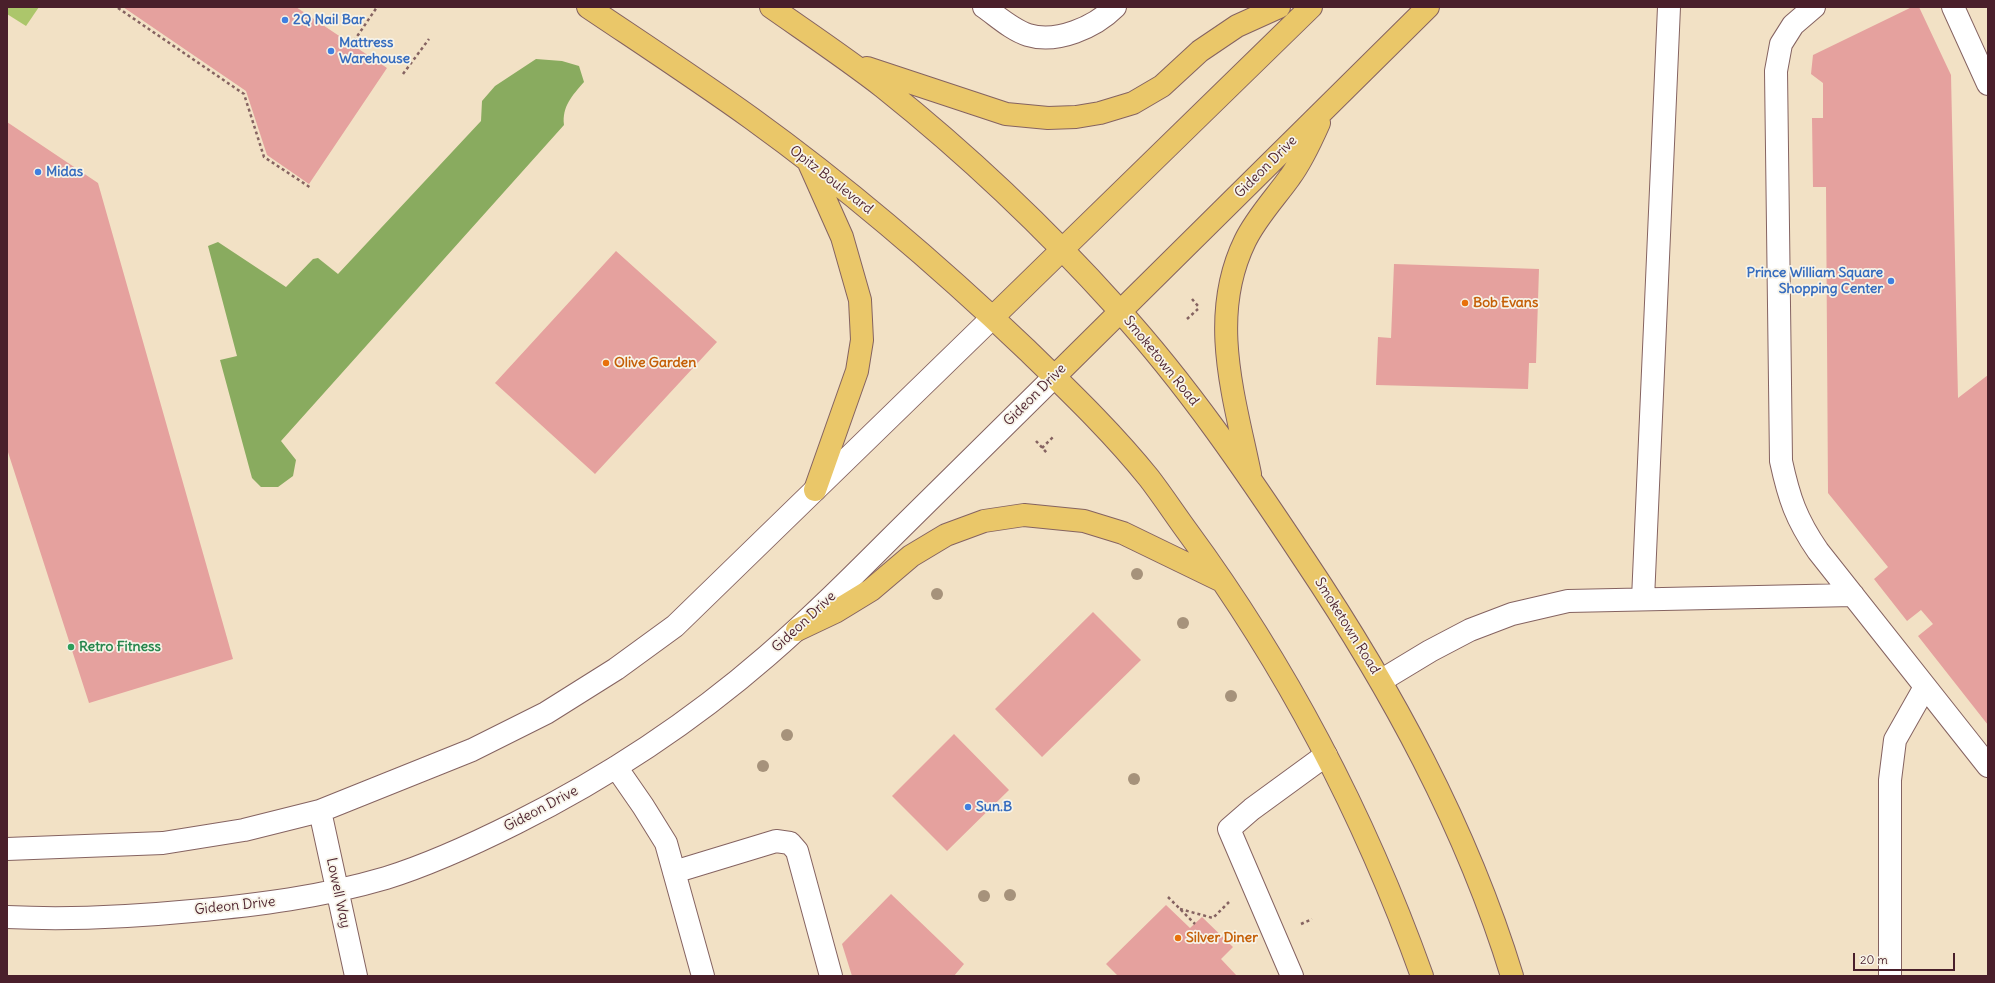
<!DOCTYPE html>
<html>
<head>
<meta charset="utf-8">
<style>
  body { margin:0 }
  #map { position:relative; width:1995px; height:983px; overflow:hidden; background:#f2e1c5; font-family:Delius,sans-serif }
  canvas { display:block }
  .frame { position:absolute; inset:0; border:8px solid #4a1f2b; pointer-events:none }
  .scale { position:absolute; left:1853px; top:953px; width:102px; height:18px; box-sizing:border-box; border:2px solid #4a1f2b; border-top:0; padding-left:5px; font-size:12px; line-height:14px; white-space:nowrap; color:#4a1f2b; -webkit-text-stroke:3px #f7f3e8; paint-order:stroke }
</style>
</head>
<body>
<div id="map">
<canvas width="1995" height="983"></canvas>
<div class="frame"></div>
<div class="scale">20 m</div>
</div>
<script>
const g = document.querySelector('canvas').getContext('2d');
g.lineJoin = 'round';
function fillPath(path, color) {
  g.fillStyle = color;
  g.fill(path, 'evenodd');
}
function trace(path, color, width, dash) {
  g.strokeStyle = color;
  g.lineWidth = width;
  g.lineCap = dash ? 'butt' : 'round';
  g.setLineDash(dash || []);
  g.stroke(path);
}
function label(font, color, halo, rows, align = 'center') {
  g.font = font + ' Delius,sans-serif';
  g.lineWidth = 3.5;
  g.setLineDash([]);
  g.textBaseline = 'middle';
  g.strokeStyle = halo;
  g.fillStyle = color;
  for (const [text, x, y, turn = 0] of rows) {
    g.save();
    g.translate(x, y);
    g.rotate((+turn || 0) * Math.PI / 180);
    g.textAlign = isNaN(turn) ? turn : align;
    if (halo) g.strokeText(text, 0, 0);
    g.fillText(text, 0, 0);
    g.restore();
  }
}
fillPath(new Path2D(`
  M7,7H39L26,26L7,14Z`), '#acc66b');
fillPath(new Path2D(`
  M536,59L562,61L579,66L584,82C572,96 562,106 564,125L281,441L296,460L293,476L278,487H261L252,478L220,360L237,356L208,246L218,242L286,287L313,259L318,258L338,274L481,121L482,101L495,86Z`), '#89ab5f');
fillPath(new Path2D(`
  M123,7H296L387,68L309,184L267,155L246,91Z
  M1912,7H1919L1951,75L1958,398L1988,375V725L1918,636L1933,624L1921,610L1907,621L1874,579L1888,567L1828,493L1826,187H1813L1812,118H1823V83L1811,74L1813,55Z
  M7,122L98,183L233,659L89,703L7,449Z
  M616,251L717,342L595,474L495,383Z
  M1394,264L1539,269L1536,363H1529L1528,389L1376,385L1378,337L1391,338Z
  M1093,612L1141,660L1042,757L995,709Z
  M954,734L1009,790L947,851L892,796Z
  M891,894L964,964L954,976H852L842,944Z
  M1166,905L1190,928L1202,917L1233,947L1221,959L1237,976H1118L1106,964Z`), '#e5a19e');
const minor = new Path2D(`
  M984,7C997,16 1012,30 1028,35C1057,44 1095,27 1115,7
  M1814,7L1793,25L1781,44L1776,71L1781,461C1789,498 1796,519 1818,551L1988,766
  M1953,7L1988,84
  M1643,599L1669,7
  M1382,680L1430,651L1470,630L1512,614L1568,601L1853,595
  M616,767L643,806L666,843L703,976
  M320,811L356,976
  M7,849L163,843L244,830L320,811L472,750L546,713L616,669L675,626L993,317
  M674,872L776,841L790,843L797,851L831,976
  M7,917C68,920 130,917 192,911C258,905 321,897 386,878C431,864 474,844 516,823C606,778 691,722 767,656C812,617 854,575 896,533C949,481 1002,429 1054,377
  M1292,976L1229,829L1252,809L1326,755
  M1890,976V780L1895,740L1925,687`);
const major = new Path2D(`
  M588,7C643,44 698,80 751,118C848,188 940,267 1027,350C1069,391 1112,432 1149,478C1162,495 1174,513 1187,531C1287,667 1365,817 1422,976
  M771,7C808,33 847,59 883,87C967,154 1046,229 1118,309C1188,386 1247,473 1304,559C1391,689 1466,826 1512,976
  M867,68L1006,114L1048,118L1076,117L1100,113L1133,103L1162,86L1200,51L1237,26L1279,7
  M809,163L842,237L860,300L862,340L857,371L815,490
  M993,317L1311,7
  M1054,377L1428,7
  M1250,474C1234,396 1208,317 1245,241C1256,218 1275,198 1290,177C1302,161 1311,141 1319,123
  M797,630L835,612L871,590L911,556L946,535L984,521L1024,515L1084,521L1123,533L1222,581`);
trace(minor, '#856361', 24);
trace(major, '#856361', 24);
trace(new Path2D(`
  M118,8L244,94L264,157L311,188
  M354,41L377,7
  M403,74L429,39
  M1192,299L1198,306
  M1187,319L1198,309
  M1036,441L1047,453
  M1042,448L1053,437
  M1168,897L1195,924
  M1180,909L1213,918L1229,902
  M1301,924L1312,919`), '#856361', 2.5, [3, 3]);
trace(minor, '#fff', 22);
trace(major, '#eac769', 22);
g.fillStyle = '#a6927b';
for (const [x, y] of [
  [1137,574],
  [937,594],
  [1183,623],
  [1231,696],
  [787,735],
  [763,766],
  [1134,779],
  [1010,895],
  [984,896]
]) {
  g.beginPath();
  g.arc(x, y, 6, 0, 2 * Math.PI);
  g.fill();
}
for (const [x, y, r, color] of [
  [285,20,4,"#3f7fe0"],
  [331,51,4,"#3f7fe0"],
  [38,172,4,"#3f7fe0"],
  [1891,281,4,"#3f7fe0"],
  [1465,303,4,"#e8710a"],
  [606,363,4,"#e8710a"],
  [71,647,4,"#2e9e5b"],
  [968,807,4,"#3f7fe0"],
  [1178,938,4,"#e8710a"]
]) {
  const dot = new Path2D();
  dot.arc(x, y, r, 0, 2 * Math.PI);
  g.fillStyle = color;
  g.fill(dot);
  trace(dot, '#f7f3e8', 1.5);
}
label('bold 14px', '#366cbe', '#f7f3e8', [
  ["2Q Nail Bar",293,20],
  ["Mattress",339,43],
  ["Warehouse",339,59],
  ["Midas",46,172],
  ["Prince William Square",1883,273,"right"],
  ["Shopping Center",1883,289,"right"],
  ["Sun.B",976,807]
], 'left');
label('14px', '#4a1f2b', '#f7f3e8', [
  ["Gideon Drive",1266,167,-45],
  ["Opitz Boulevard",831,180,38],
  ["Smoketown Road",1161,361,51],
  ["Gideon Drive",1035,395,-45],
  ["Gideon Drive",804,622,-43],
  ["Smoketown Road",1347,626,58],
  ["Gideon Drive",541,809,-28],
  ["Lowell Way",338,893,78],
  ["Gideon Drive",235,906,-6]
]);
label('bold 14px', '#c56008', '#f7f3e8', [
  ["Bob Evans",1473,303],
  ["Olive Garden",614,363],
  ["Silver Diner",1186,938]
], 'left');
label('bold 14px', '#27864d', '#f7f3e8', [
  ["Retro Fitness",79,647]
], 'left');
</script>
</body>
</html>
